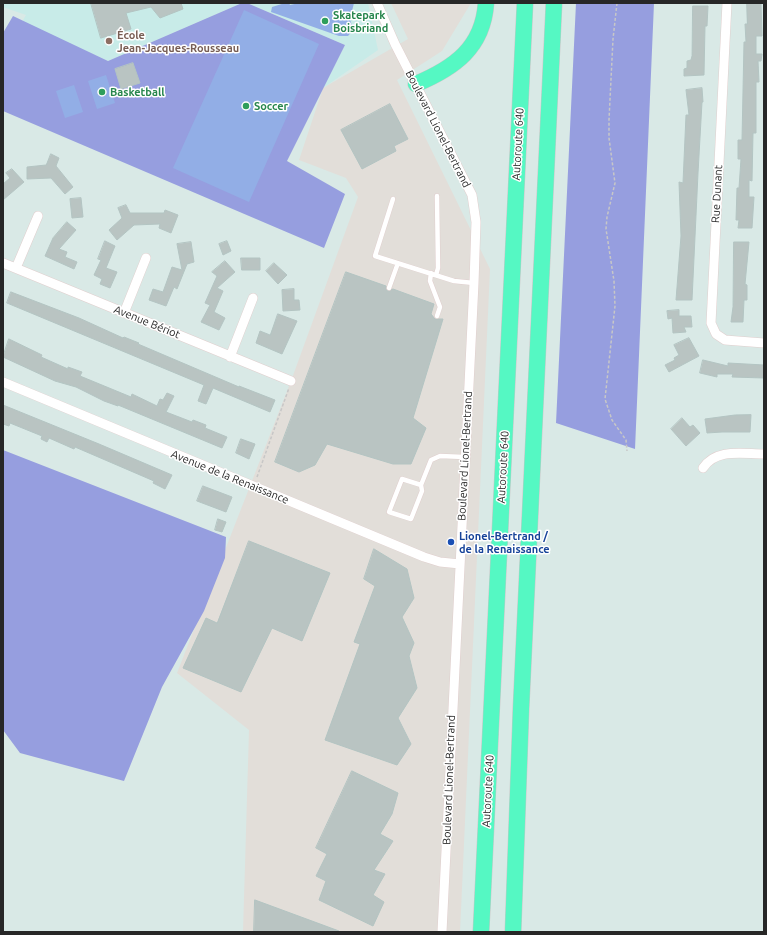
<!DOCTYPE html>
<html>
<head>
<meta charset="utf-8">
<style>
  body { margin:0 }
  #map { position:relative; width:767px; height:935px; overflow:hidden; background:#d9e9e6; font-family:Ubuntu,sans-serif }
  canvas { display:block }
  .frame { position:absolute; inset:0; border:4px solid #272727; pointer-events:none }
</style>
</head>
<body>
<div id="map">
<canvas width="767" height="935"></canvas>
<div class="frame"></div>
</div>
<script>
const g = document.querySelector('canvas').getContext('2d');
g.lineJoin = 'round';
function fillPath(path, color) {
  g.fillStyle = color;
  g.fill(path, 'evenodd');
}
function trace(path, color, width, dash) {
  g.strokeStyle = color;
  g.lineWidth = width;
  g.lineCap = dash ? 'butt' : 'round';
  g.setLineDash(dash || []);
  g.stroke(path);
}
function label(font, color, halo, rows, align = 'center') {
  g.font = font + ' Ubuntu,sans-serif';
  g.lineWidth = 3;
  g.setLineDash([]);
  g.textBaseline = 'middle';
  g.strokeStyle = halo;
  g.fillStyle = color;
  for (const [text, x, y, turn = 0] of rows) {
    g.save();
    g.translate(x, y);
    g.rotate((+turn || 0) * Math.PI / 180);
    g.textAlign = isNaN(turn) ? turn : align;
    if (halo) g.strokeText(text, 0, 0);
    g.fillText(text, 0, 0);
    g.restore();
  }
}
fillPath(new Path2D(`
  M391,3H471L442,51L397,80L490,269L460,932H243L249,730L177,673L291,381L358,197L346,178L299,160L323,88L408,39Z`), '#e2ded9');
fillPath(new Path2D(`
  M3,3H242L108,61L22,22L26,15L3,7Z
  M247,3H368L378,50L323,88L345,45Z`), '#c8ebe8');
fillPath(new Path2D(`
  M242,3H247L345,45L287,161L345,194L324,248L3,111V33L13,16L108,61Z
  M576,3H654L635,449L556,423Z
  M3,450L226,537L225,558L204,611L162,687L124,781L20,753L3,730Z`), '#969edf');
fillPath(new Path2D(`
  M285,3H289L290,5L299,3H354L350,19L353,30L348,36H339L271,12L272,7Z
  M244,10L319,44L249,202L173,168Z
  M106,75L115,103L97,109L88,81Z
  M74,85L83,112L65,118L56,91Z`), '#92aee6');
const building = new Path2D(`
  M91,3H181L183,9L160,18L151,7L126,13L131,29L101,38Z
  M747,3H761L762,36H756V54H762L761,61H758L759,82H756V133H753L752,181L749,180V197H754L752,228H738L739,220H736L737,188H739L741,159H738V140H742L744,42H746L745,24H747Z
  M693,6H708L707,26H705L704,75L684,76V69L687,68V61L691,60L692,56Z
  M133,63L140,83L121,89L115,69Z
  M702,88L703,102H702L698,173L692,300H676L681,236L679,182L683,183L686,115H689L686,90Z
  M390,104L408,139L394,146L396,151L362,169L341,130Z
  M51,154L59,158L56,166L73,187L65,194L51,178L27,179V167L46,165Z
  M12,169L24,182L3,200V184L10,178L6,173Z
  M81,198L83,217L72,218L70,199Z
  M126,205L130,213H164L165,210L178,215L171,233L159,228L160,224L134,225L117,240L109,230L122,218L118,208Z
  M67,222L76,230L59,249L67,252L65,257L77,262L74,269L45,256L53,238Z
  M105,241L115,246L106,268L117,272L110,288L100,284L102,279L94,275L101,260L98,259Z
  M227,241L231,251L223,255L219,244Z
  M191,242L194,262L187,264L177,289L174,287L166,306L149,300L153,289L163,292L172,267L182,270L177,244Z
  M734,242H749L745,284L747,285V300H744L743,322H731L733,307Z
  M241,258H260V270H242Z
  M225,261L235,272L217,288L223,291L214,312L225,318L219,330L201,322L210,305L205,303L217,276L212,272Z
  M274,263L287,275L278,284L266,271Z
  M346,272L386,286L387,291L393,289L434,304L431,314L435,319H443L413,418L426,428L411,464H393L327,444L315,465L299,472L275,462Z
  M294,289V300H299L300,310L283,311L282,290Z
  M11,292L79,318L123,338L124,337L139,343L138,344L239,387V386L275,400L270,412L213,388L206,404L198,401L204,385L7,303Z
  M679,310V316H691L692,327H684L686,332L673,333L672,318L668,319L667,311Z
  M278,314L297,321L282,354L256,343L260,331L270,335Z
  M689,338L699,356L669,372L665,365L675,360L674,358L679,355L674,345Z
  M9,339L42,355L41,357L68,369V367L82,372L80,376L131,397L132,394L157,406L160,399L163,400L167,393L174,396L166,412L192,422L193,420L206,425L205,428L227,437L222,448L118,405V406L104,401L76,387L55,381L3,357Z
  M703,360L728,366V363L764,365V378L732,377L733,374H717V377L700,373Z
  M3,405L99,444L172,475L165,489L153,483L154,481L75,447L74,449L49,438L47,442L41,439L42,436L10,423L9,426L3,424Z
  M751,415L750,432H722L707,433L705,419L735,415Z
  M682,418L690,427L693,425L700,433L686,446L671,429Z
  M241,439L255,444L249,459L236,453Z
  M203,486L232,497L226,512L197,501Z
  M218,519L226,522L222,532L215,530Z
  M249,541L330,573L302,641L272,628L241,692L183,668L206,618L217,623Z
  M374,549L407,569L414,598L402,617L414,643L409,656L417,688L398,718L411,744L397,765L325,740L360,644L354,642L375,586L364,579Z
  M352,771L398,793L392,814L380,834L393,841L374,870L385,874L373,895L384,902L373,926L319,900L326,881L316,876L327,854L316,848Z
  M255,900L339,931V932H254Z`);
fillPath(building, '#b9c4c2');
trace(building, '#b3c4c2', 1);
const service = new Path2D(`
  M393,199L375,256L454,281L474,283
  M431,273L430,281L440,307L437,316
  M436,275L438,268L437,196
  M389,288L398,263
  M421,485L402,479L389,512L411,519L422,491L421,485L431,460L440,456L465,457`);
const minor = new Path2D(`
  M377,3L395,44L472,195L476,222L474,283L442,932
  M727,3L711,323L716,334L725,340L764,343
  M3,263L291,381
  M16,268L38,216
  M124,313L146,258
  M230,357L253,298
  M3,382L424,557L440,562L460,564
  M703,468C716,448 742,454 764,454`);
const motorway = new Path2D(`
  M416,84C454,68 483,48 486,3
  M481,932L525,3
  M513,932L521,709L554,3`);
trace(service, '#e0cfce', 5.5);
trace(minor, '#e0cfce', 10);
trace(motorway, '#c7c7c7', 17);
trace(new Path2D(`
  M617,3L613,39L609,120V138L615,183L607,217L606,229L614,281L615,306L605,399L612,420L626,440L627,451
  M257,477L289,388`), '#c7c7c7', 1.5, [3, 2]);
trace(service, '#fff', 4.5);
trace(minor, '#fff', 9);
trace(motorway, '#55f8c3', 16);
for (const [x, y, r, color] of [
  [325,21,4,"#2e9e5b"],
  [109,41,4,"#8d6e63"],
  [102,92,4,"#2e9e5b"],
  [246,106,4,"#2e9e5b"],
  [451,542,4,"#1a4fb4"]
]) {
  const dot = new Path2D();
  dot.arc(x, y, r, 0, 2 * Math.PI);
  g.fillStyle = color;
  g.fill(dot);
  trace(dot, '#fff', 1.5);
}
label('bold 11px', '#27864d', '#fff', [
  ["Skatepark",333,15],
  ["Boisbriand",333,28],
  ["Basketball",110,92],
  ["Soccer",254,106]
], 'left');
label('bold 11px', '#785e54', '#fff', [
  ["École",117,35],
  ["Jean-Jacques-Rousseau",117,48]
], 'left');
label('11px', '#272727', '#fff', [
  ["Boulevard Lionel-Bertrand",438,129,63],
  ["Autoroute 640",518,144,-87],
  ["Rue Dunant",717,194,-87],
  ["Avenue Bériot",147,322,22],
  ["Boulevard Lionel-Bertrand",465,456,-87],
  ["Autoroute 640",503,467,-87],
  ["Avenue de la Renaissance",230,477,22],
  ["Boulevard Lionel-Bertrand",449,780,-88],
  ["Autoroute 640",488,791,-87]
]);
label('bold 11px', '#164399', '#fff', [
  ["Lionel-Bertrand /",459,536],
  ["de la Renaissance",459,549]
], 'left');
</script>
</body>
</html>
